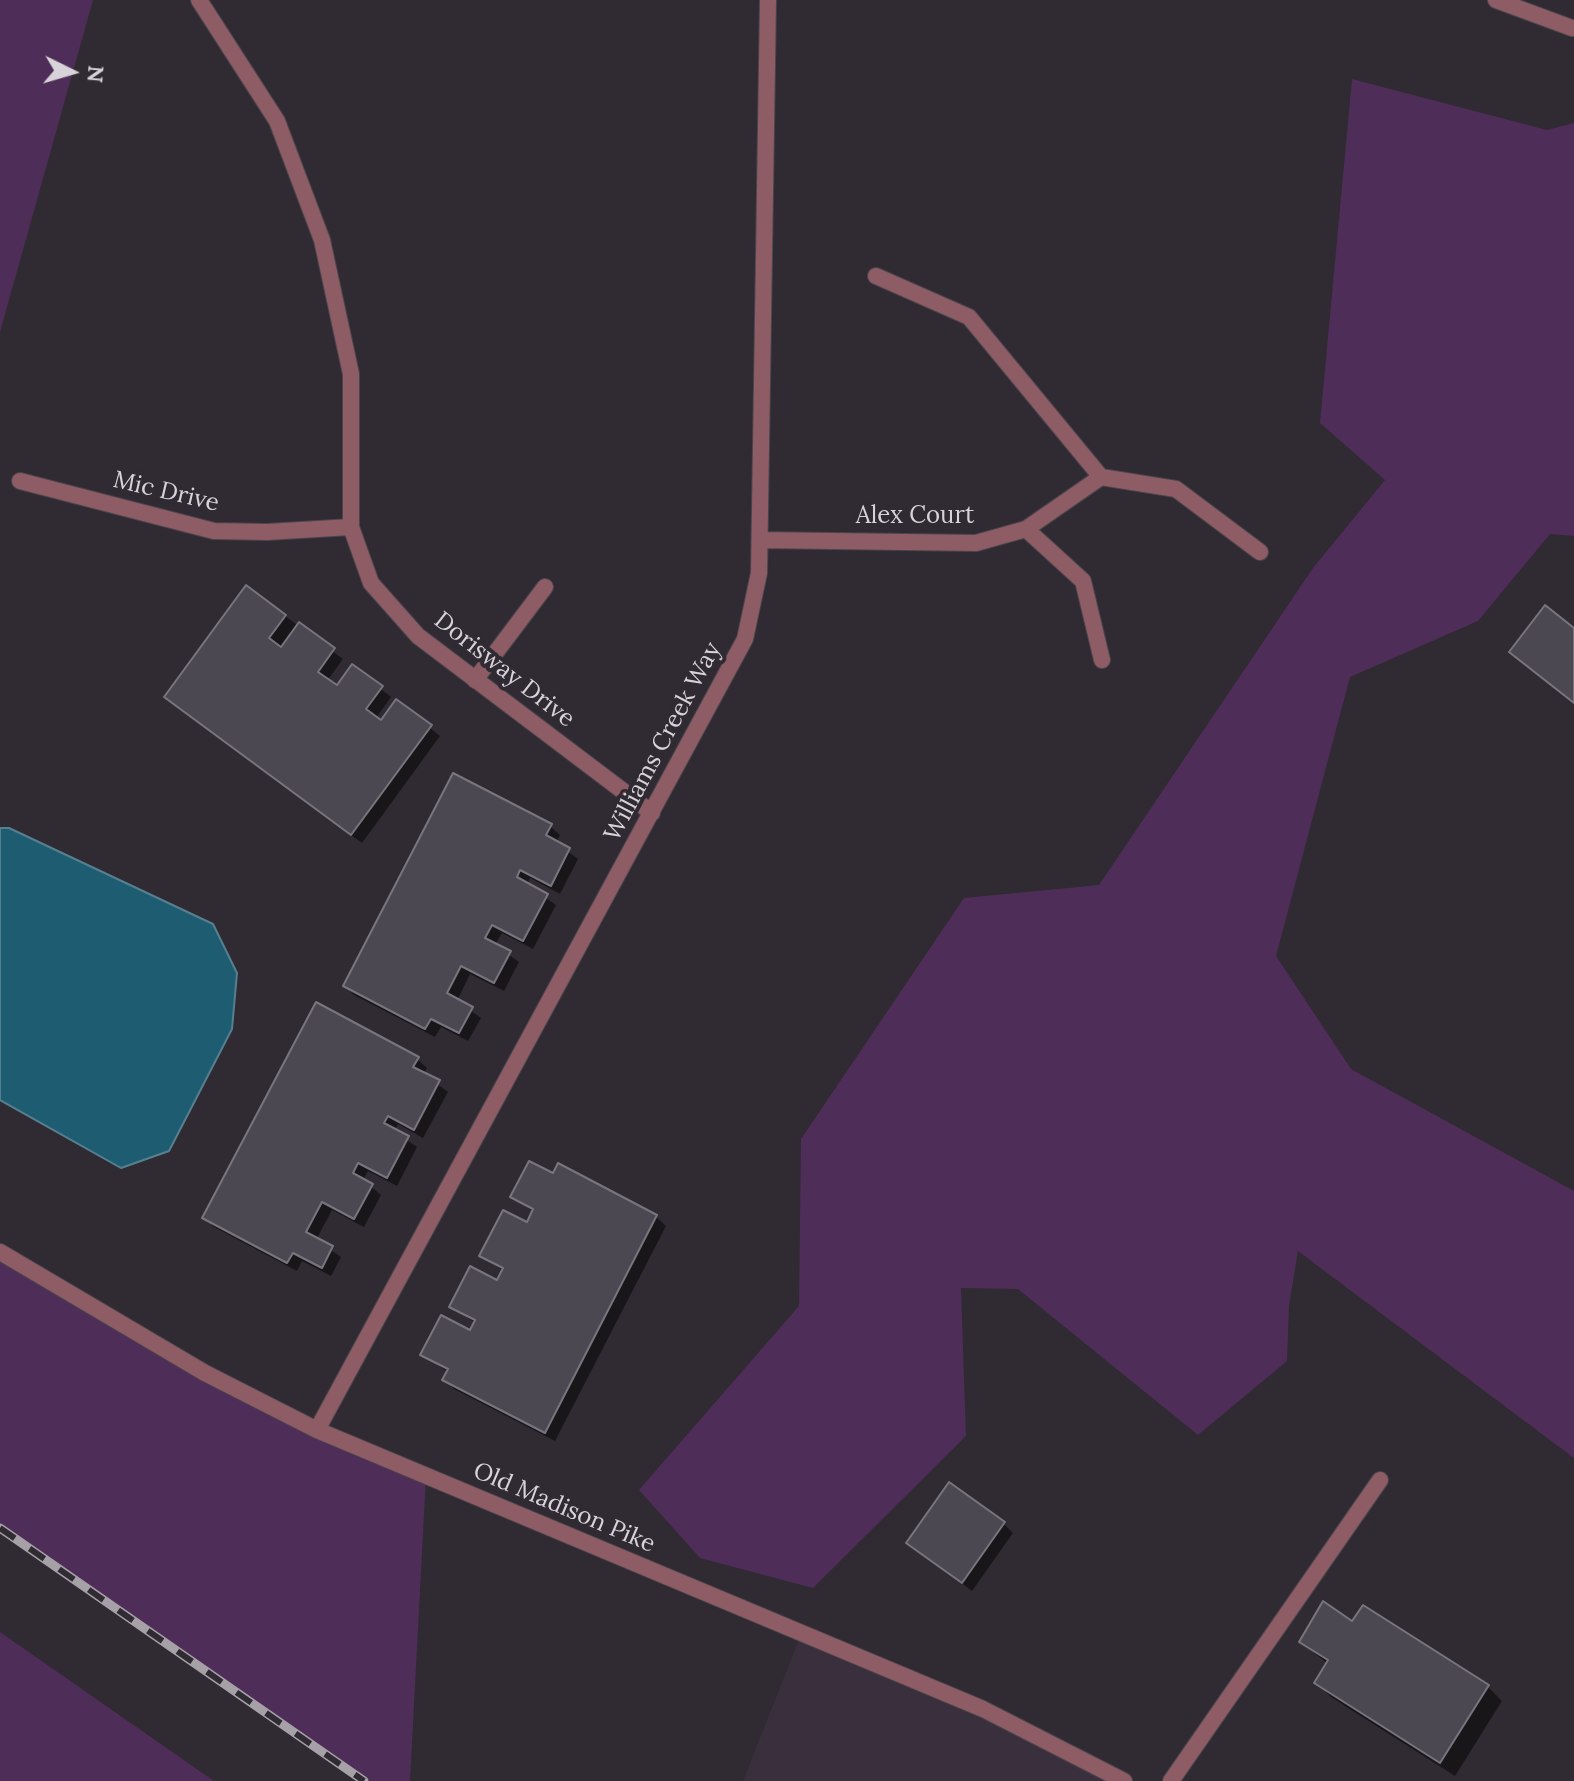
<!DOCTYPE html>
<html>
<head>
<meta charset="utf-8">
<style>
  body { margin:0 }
  #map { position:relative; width:1574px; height:1781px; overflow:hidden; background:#302a32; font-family:Lora,serif }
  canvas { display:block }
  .north { position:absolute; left:32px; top:32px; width:80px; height:80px; -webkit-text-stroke:6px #302a32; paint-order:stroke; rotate:95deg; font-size:22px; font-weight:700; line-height:32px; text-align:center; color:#d7d3d8 }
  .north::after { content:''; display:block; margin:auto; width:28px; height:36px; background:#d7d3d8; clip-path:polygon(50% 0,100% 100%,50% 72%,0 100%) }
</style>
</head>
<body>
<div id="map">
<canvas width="1574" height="1781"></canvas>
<div class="north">N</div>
</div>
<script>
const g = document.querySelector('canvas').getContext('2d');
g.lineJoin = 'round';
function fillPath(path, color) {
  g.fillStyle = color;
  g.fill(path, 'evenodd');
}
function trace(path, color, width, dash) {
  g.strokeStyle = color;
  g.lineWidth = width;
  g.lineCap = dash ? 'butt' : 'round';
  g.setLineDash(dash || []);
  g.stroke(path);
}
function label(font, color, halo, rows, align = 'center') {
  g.font = font + ' Lora,serif';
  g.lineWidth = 8;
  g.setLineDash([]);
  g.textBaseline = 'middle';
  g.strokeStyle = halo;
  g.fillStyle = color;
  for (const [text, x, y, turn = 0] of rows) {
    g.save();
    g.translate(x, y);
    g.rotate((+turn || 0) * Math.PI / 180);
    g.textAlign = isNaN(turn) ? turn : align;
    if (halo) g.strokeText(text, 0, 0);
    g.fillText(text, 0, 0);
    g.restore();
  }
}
fillPath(new Path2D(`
  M802,1632L1124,1781H743Z`), '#3a303d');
fillPath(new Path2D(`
  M0,0H93L0,332Z
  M1352,79L1547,130L1574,123V536L1550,534L1478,621L1350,677L1276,956L1351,1069L1574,1191V1458L1298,1251L1289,1306L1287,1361L1198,1435L1018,1289L961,1288L966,1436L813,1588L700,1558L639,1490L799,1306L801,1139L964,898L1099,885L1313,568L1385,480L1320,423Z
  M0,1252L205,1373L426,1476L410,1781H364L0,1528Z
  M0,1632L214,1781H0Z`), '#4f2d59');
const water = new Path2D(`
  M0,828H9L213,924L237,973L232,1029L169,1151L121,1168L0,1100Z`);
fillPath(water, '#1e5d71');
trace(water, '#568090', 2);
fillPath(new Path2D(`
  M285,616L343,659L327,681L337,688L353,667L391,697L376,718L381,722L397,702L440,736L362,843L176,706Z
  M550,826L560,835L556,843L578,859L560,894L530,878L527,885L556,905L533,949L502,933L495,945L519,962L504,991L470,974L457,1001L481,1018L468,1041L441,1027L435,1037L354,995L345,986Z
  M417,1059L427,1068L424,1074L448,1092L423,1138L398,1124L394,1131L417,1147L397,1186L368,1171L363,1180L381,1195L364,1227L332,1210L316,1240L341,1257L331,1276L302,1261L297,1271L214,1227L205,1218Z
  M513,1196L656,1217L666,1226L555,1441L454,1389L445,1380L448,1372L423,1355L470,1333L475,1323L451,1306L498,1283L504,1271L482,1255L528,1225L534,1212Z
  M1003,1523L1013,1533L972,1591L908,1543Z
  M1364,1608L1488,1687L1502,1701L1455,1776L1331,1697L1316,1682L1328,1664L1301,1642L1352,1624Z`), '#0007');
const building = new Path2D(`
  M246,585L286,615L269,638L281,647L299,622L335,648L318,672L337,685L352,664L383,686L366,709L381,720L396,699L432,725L351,835L164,697Z
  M1545,605L1574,628V703L1509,652Z
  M453,773L552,824L546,835L570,848L551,886L520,870L517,877L548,894L523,941L492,925L485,938L511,951L494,983L461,966L447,993L473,1007L459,1033L431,1019L425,1029L343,986Z
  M316,1002L419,1057L413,1067L440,1080L414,1130L388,1116L384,1123L409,1136L387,1178L358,1163L353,1173L373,1184L354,1219L322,1202L306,1232L333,1246L322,1268L293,1253L287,1263L202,1218Z
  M529,1161L553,1173L558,1163L657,1215L545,1433L442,1380L448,1369L420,1355L441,1315L470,1330L475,1320L449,1307L470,1266L497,1280L503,1268L479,1256L503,1210L527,1222L533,1209L510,1197Z
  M949,1482L1005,1522L962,1583L906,1543Z
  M1323,1601L1352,1621L1363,1605L1489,1685L1440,1763L1314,1683L1328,1660L1299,1642Z`);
fillPath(building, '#4c4852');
trace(building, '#79757f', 2);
const lane = new Path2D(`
  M876,276L969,317L1101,477L1176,489L1260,552
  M1026,529L1083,581L1102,660
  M475,680L545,587
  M1171,1781L1380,1480`);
const street = new Path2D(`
  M199,0L277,121L322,240L351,374V527L371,583L418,636L652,813
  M1496,0L1572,28
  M20,481L214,531L267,532L351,527
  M760,540L976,543L1026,529L1101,477
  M0,1252L205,1373L317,1430L983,1709L1124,1781
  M317,1430L745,639L759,573L768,0`);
trace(lane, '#4b454d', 18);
trace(street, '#4b454d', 18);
trace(lane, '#8e5c64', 16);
trace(street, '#8e5c64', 16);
const rail = new Path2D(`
  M0,1528L364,1781`);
trace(rail, '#a6a1a7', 9);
trace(rail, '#302a32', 6, [18]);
label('24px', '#d7d3d8', '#302a32', [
  ["Mic Drive",166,492,13],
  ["Alex Court",915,516],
  ["Dorisway Drive",504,670,38],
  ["Williams Creek Way",663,742,-62],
  ["Old Madison Pike",564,1508,23]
]);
</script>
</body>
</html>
